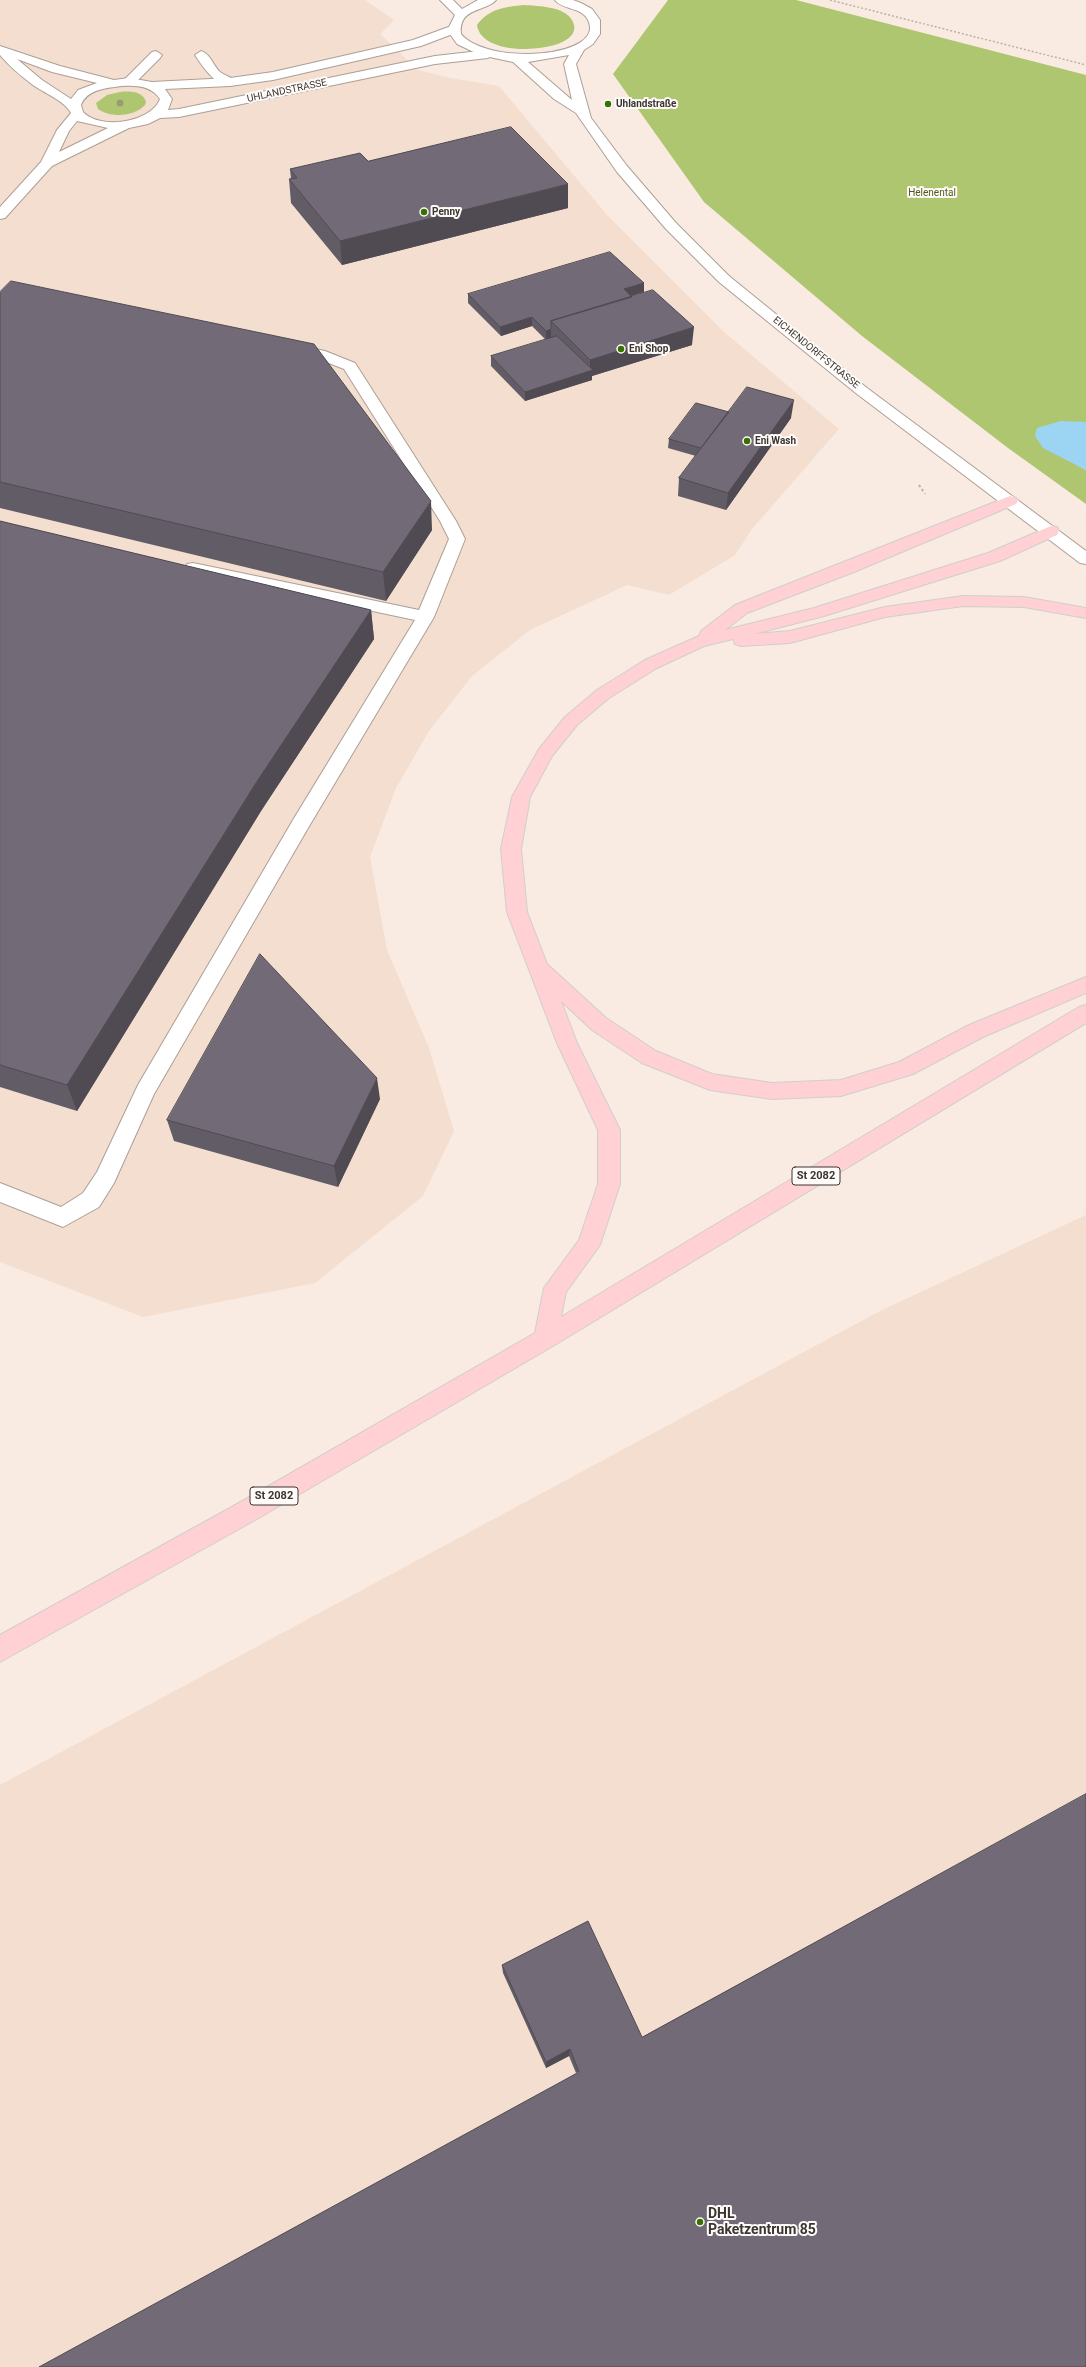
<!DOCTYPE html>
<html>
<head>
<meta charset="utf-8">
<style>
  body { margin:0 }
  canvas { display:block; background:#f9ebe1 }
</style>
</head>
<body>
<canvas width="1086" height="2367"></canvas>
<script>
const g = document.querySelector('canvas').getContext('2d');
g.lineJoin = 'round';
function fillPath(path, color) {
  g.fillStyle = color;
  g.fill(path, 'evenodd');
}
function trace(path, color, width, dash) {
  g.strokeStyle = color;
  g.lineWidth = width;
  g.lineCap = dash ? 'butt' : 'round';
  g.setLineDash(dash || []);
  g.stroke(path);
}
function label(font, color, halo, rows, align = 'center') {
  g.font = font + ' Roboto,sans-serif';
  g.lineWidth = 4;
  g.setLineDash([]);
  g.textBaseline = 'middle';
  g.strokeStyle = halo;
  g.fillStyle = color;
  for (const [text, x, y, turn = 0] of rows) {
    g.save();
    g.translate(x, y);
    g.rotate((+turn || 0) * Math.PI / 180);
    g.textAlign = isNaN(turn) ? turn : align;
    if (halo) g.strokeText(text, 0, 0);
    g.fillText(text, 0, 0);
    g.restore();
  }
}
fillPath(new Path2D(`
  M0,0H365L394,20L380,34L418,70L450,78L499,86L608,216L724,332L839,429L752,529L735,555L669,595L627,585L530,630L472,676L429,731L396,788L370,857L387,950L429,1048L454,1131L423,1196L315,1283L143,1317L0,1262Z
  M1086,1215V2367H0V1785L880,1311Z`), '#f3ded0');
fillPath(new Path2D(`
  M668,0H796L1086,75V422H1083L1066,459L1086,470V504L1008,448L862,336L704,202L613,74Z
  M523,5C538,6 570,6 574,25C576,31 571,37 566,40C546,53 481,55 477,25C488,9 505,7 523,5Z
  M120,92C129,91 143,91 146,102L145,105C134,117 111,118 98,109L96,103L107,95Z`), '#afc670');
fillPath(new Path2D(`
  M1061,421L1086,422V470L1043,448L1035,436L1037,428Z`), '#9bd5f3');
const lane = new Path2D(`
  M156,51L162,55L160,58L133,85H125L123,82L125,79L152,52Z
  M201,51C211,54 213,66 220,72C225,76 232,77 236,82L234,85C217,89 203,67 195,55Z
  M291,344L325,351L355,363L456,521L465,539L434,617L308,828L154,1094L114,1183L99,1207L63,1227L0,1202V1183L61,1207L83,1193L97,1172L138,1085L293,820L415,620L193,573L187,572L185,568L187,564L193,563L419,610L449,539L440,521L344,369L316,358L286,351L284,348L286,345Z`);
const street = new Path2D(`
  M454,25L458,26L460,29L458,32L421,46L273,80L230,86L165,89L172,99L168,110L179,109L435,56L488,50L494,54L488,58L435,64L179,117L160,118L148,124L129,128L52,166L5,218L0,219V207L41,162L57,130L71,113C65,101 44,93 33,85C21,76 9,66 0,55V46L60,66L114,80L129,78L152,82L230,78L273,72L413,40ZM17,59L52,72L97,83L78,90L71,99L42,80ZM122,86C136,85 152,86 160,99C151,123 100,130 83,112L81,105C87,89 107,88 122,86ZM77,121L108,128L59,152L69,131Z`);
const secondary = new Path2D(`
  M440,0H453L462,9L478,0H496C486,12 458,7 461,34C487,66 607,58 588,20C582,7 562,10 555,0H573L581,3L592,9L600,20V34L593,44L584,50L576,64L591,118L627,166L676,223L729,276L867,388L1086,551V564L1080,563L857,394L719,282L666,229L617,172L576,113L554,99L513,62L480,55L457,44L450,34L449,27L455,15ZM569,55L564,64L572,100L528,62Z`);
const primary = new Path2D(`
  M1010,496L1016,498L1018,501L1016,504L854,572L747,613L725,630L814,608L988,553L1051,526L1057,527L1059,531L1057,535L1000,561L824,616L754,634L790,631L885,607L963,596L1024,597L1086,608V618L1024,607L963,606L885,617L790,643L741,646L735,644L733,639L704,646L657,668L609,698L577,725L552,756L530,797L521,849L527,912L547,964L606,1018L656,1051L712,1074L772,1083L841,1080L899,1062L969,1025L1086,977V993L983,1037L913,1074L841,1096L772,1099L710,1090L642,1063L592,1030L561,1001L577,1043L620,1130V1184L600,1245L566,1292L561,1317L1079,1007L1086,1005V1023L553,1346L257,1519L0,1662V1635L239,1503L535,1333L544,1288L579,1240L598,1184V1130L557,1043L507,912L501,849L512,797L539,749L565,717L597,690L645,660L699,636L701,631L735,605Z`);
trace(lane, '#ac9f96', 2);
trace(street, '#ac9f96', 2);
trace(secondary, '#ac9f96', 2);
trace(primary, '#d0cfce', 2);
trace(new Path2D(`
  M830,0L1086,65`), '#bcb1a9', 1.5, [2, 2]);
trace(new Path2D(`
  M919,485L925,494`), '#bcb1a9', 2, [2.5, 2.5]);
fillPath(lane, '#fff');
fillPath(street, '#fff');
fillPath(secondary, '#fff');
fillPath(primary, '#ffd0d4');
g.fillStyle = '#9a9c74';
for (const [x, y] of [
  [120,103]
]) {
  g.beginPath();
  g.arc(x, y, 3.5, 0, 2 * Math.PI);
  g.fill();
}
fillPath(new Path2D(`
  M368,161L568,208L342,265L291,203L289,179H291L290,169Z
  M644,283V292L631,296L692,345L592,376V380L525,401L491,366V356L546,340L532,326L501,336L468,303V294Z
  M0,292L432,530L386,601L0,508Z
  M729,412L791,418L726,510L678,496L679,478L696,456L668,448L669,439Z
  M0,521L371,610L374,639L261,811L77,1111L0,1087Z
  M380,1099L338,1187L174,1141L167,1120Z
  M502,1965L642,2037L576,2073L569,2056L546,2068L503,1973Z`), '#625c66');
fillPath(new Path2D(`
  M568,184V208L342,265L340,241Z
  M644,283V292L623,298L624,289Z
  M532,317V326L501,336L500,327Z
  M694,327L692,345L592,376V380L525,401V392L590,371V360Z
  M551,329V339L546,340V331Z
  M794,400L791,418L726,510L728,493Z
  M431,501L432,530L386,601L383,572Z
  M371,610L374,639L261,811L77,1111L67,1085L256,783Z
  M377,1078L380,1099L338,1187L334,1166Z
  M570,2049L569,2056L546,2068V2062Z`), '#504b53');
const building = new Path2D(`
  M511,127L568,184L340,241L289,179L297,178L290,169L360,153L368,161Z
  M610,252L644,283L624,289L632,297L551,321V329L546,331L532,317L500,327L468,294Z
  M11,281L314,344L431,501L383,572L0,482V292Z
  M653,290L694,327L590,360L551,321Z
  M557,336L593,370L525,392L491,356Z
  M747,387L794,400L728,493L679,478Z
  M696,403L729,412L701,448L669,439Z
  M0,521L371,610L256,783L67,1085L0,1065Z
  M260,954L377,1078L334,1166L167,1120Z
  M1086,1794V2367H39L579,2072L570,2049L546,2062L502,1965L588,1921L642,2037Z`);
fillPath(building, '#726b77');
trace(building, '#504b53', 1);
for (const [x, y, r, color] of [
  [608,104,4,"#387100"],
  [424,212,4,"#387100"],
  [621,349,4,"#387100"],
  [747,441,4,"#387100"],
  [700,2222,4,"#387100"]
]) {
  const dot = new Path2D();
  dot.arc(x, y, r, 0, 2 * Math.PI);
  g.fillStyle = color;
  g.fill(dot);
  trace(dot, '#fefbf9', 1.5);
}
label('10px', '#3b3632', '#fefbf9', [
  ["UHLANDSTRASSE",287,91,-12],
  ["EICHENDORFFSTRASSE",816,353,39]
]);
label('bold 10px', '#3b3632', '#fefbf9', [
  ["Uhlandstraße",616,104],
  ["Penny",432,212],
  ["Eni Shop",629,349],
  ["Eni Wash",755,441]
], 'left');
label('10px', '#4c5b1a', '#fefbf9', [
  ["Helenental",932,193]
]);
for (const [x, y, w] of [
  [816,1176,48],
  [274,1496,48]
]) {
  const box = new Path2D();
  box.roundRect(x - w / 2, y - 9, w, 18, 3);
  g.fillStyle = '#fefbf9';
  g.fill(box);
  trace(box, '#3b3632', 1);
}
label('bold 11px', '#3b3632', null, [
  ["St 2082",816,1176],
  ["St 2082",274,1496]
]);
label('bold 14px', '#3b3632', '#fefbf9', [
  ["DHL",708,2214],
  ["Paketzentrum 85",708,2230]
], 'left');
</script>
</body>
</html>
